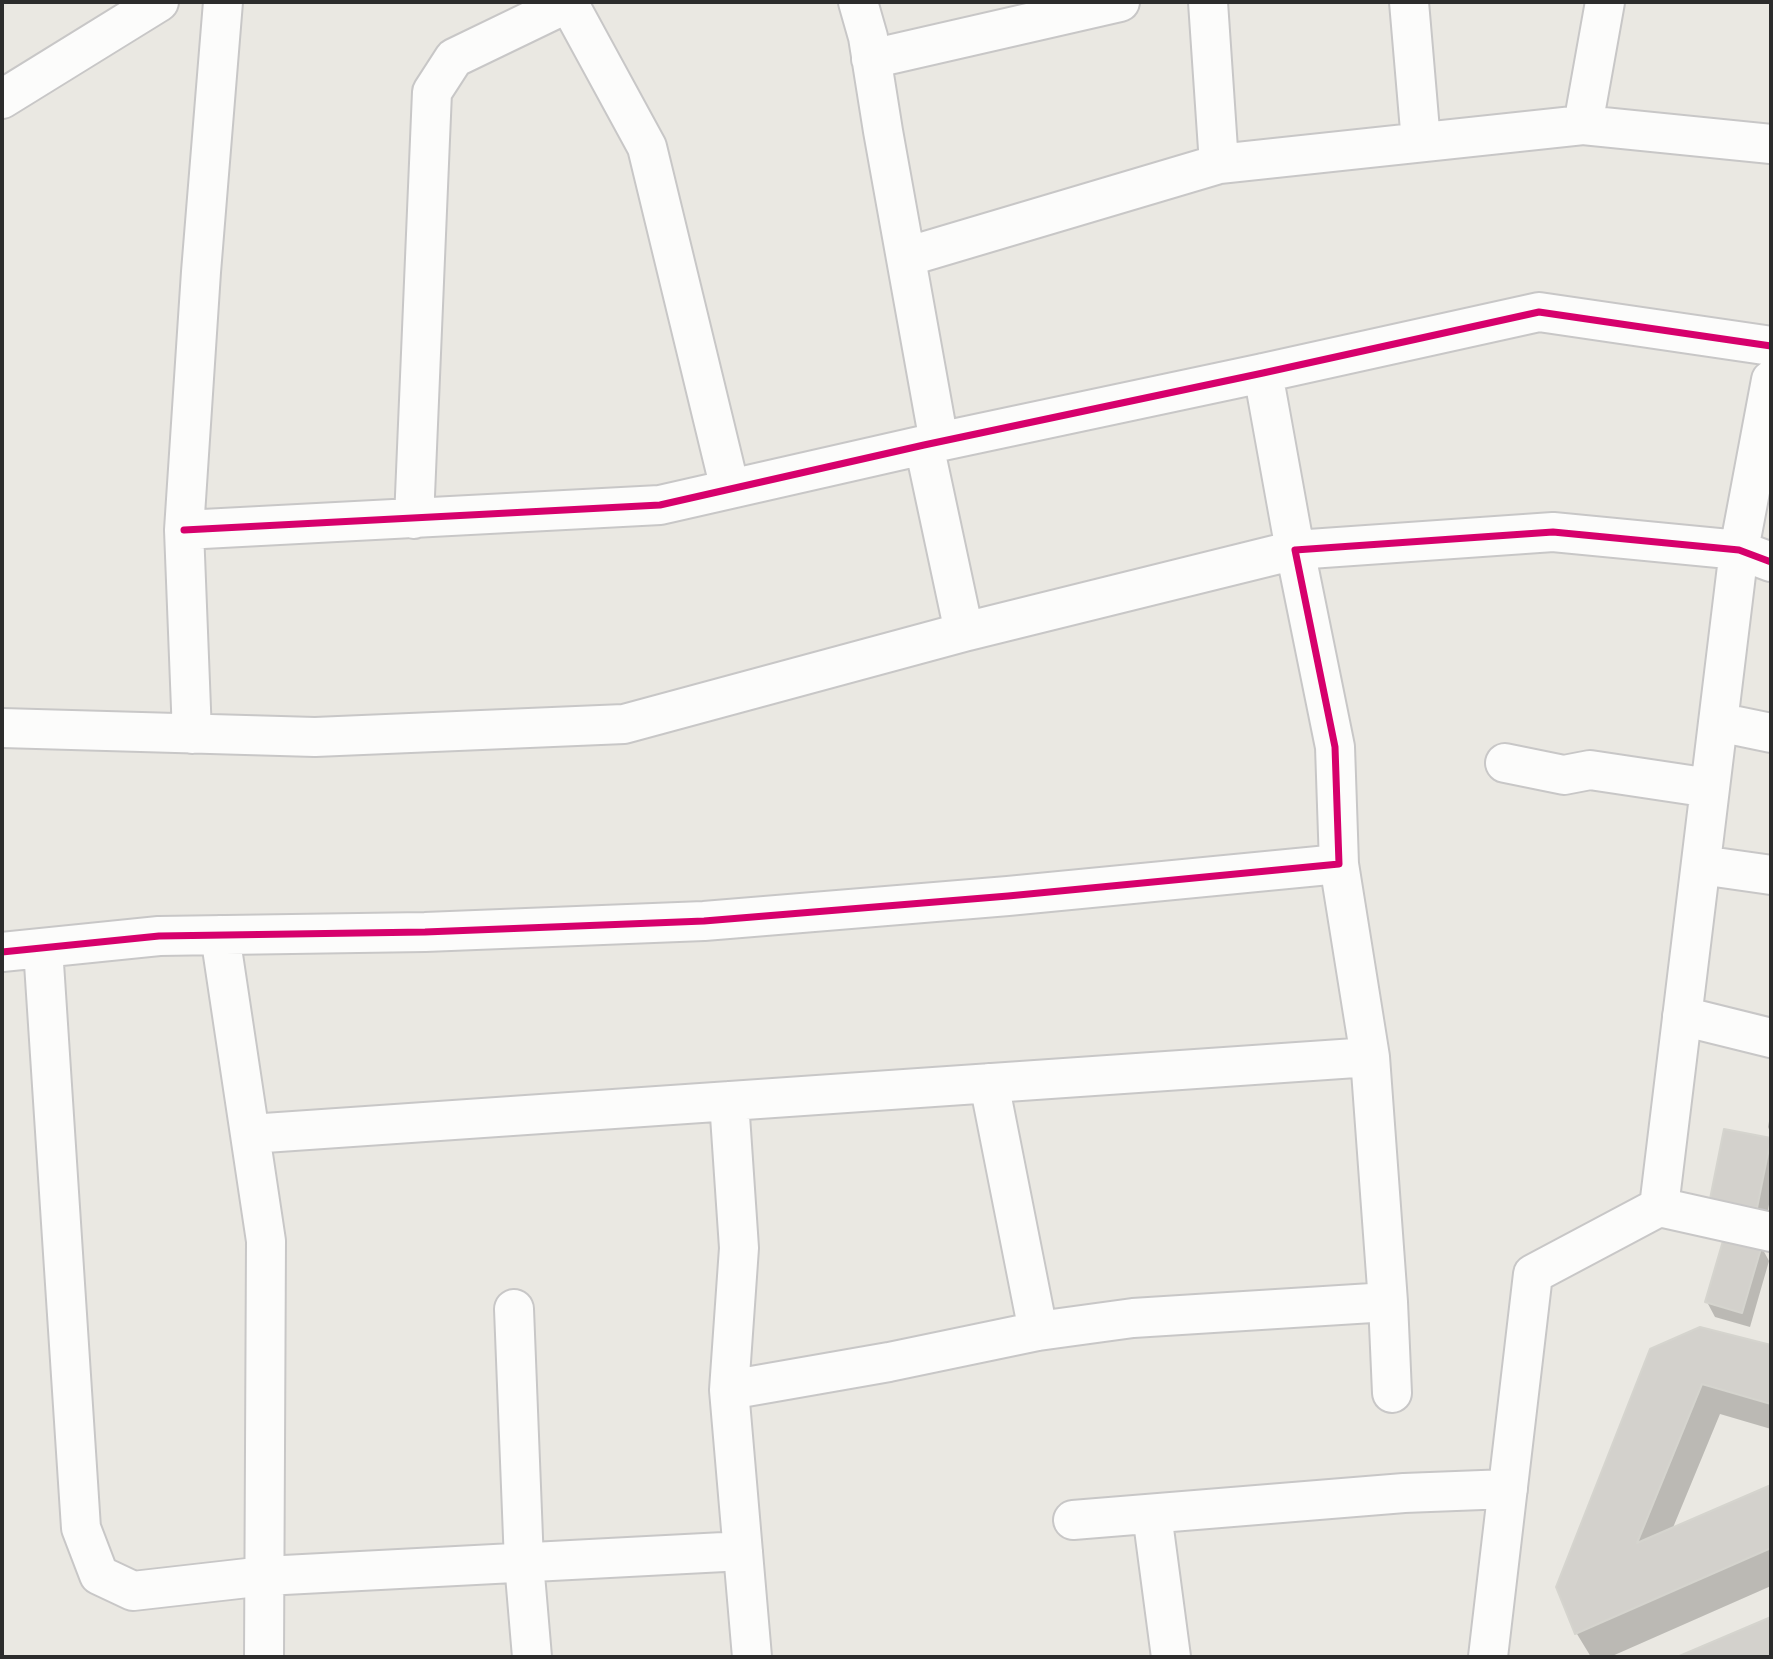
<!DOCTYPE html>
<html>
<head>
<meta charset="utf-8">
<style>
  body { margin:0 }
  #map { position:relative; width:1773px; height:1659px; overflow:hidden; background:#eae8e2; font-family:"Asap Condensed",sans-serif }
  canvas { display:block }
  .frame { position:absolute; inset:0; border:4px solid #2c2c2c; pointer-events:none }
</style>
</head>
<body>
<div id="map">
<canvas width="1773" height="1659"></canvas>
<div class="frame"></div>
</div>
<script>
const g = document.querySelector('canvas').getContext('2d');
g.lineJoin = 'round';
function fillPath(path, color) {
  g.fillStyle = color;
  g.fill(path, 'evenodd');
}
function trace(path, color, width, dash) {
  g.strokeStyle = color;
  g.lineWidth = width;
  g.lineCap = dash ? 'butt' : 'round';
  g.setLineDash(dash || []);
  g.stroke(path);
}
fillPath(new Path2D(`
  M1771,1110V1134L1768,1127Z
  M1770,1139L1771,1142V1193L1766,1222L1712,1199Z
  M1761,1246L1769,1261L1750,1327L1715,1317L1707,1302Z
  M1700,1328L1771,1347V1429L1720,1414L1672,1530L1771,1487V1586L1610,1657H1591L1577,1634L1558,1587Z
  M1771,1619V1657H1681Z`), '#0003');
const building = new Path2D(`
  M1724,1129L1771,1138L1757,1208L1710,1199Z
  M1725,1234L1762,1245L1742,1313L1705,1302Z
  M1700,1327L1771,1345V1404L1702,1384L1637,1543L1771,1485V1548L1575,1634L1556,1587L1650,1349Z
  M1771,1617V1657H1677Z`);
fillPath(building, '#d3d1cc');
trace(building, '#d5d4ce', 2);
const minor = new Path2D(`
  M568,2L647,147L730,489
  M858,2L868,37L883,131L939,442
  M1208,2L1219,164
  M1409,2L1421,142
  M871,59L1120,2
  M2,99L159,2
  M1583,125L1605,2
  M906,257L1219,164L1583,125L1771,144
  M924,445L964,632
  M414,519L432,92L454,58L568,3
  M184,530L660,505L924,445L1263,373L1539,312L1771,346
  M1718,722L1771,733
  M2,728L315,737L624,724L964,632L1295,550L1263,373
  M192,734L184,530L201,272L223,2
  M1505,763L1564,775L1590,770L1710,788
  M1339,864L1370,1057L1388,1302L1392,1393
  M1701,865L1771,875
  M220,935L266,1241L264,1657
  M43,948L81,1528L99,1575L133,1591L265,1576L743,1551
  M2,952L159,936L425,932L704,921L1008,896L1339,864L1335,747L1295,550L1553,532L1739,550L1771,562
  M1682,1016L1771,1038
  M989,1083L1038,1331
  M729,1101L739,1248L729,1390L752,1657
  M250,1134L1370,1057
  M1659,1207L1771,1232
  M514,1309L524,1563L532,1657
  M729,1390L889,1362L1038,1331L1133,1318L1388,1302
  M1152,1514L1171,1657
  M1073,1520L1404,1493L1508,1489
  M1488,1657L1533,1274L1659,1207L1739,550L1771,380`);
trace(minor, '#c8c7c7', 42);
trace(minor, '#fcfcfb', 38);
trace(new Path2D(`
  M184,530L660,505L924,445L1263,373L1539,312L1771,346
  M2,952L159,936L425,932L704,921L1008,896L1339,864L1335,747L1295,550L1553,532L1739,550L1771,562`), '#d6006c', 7);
</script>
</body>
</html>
